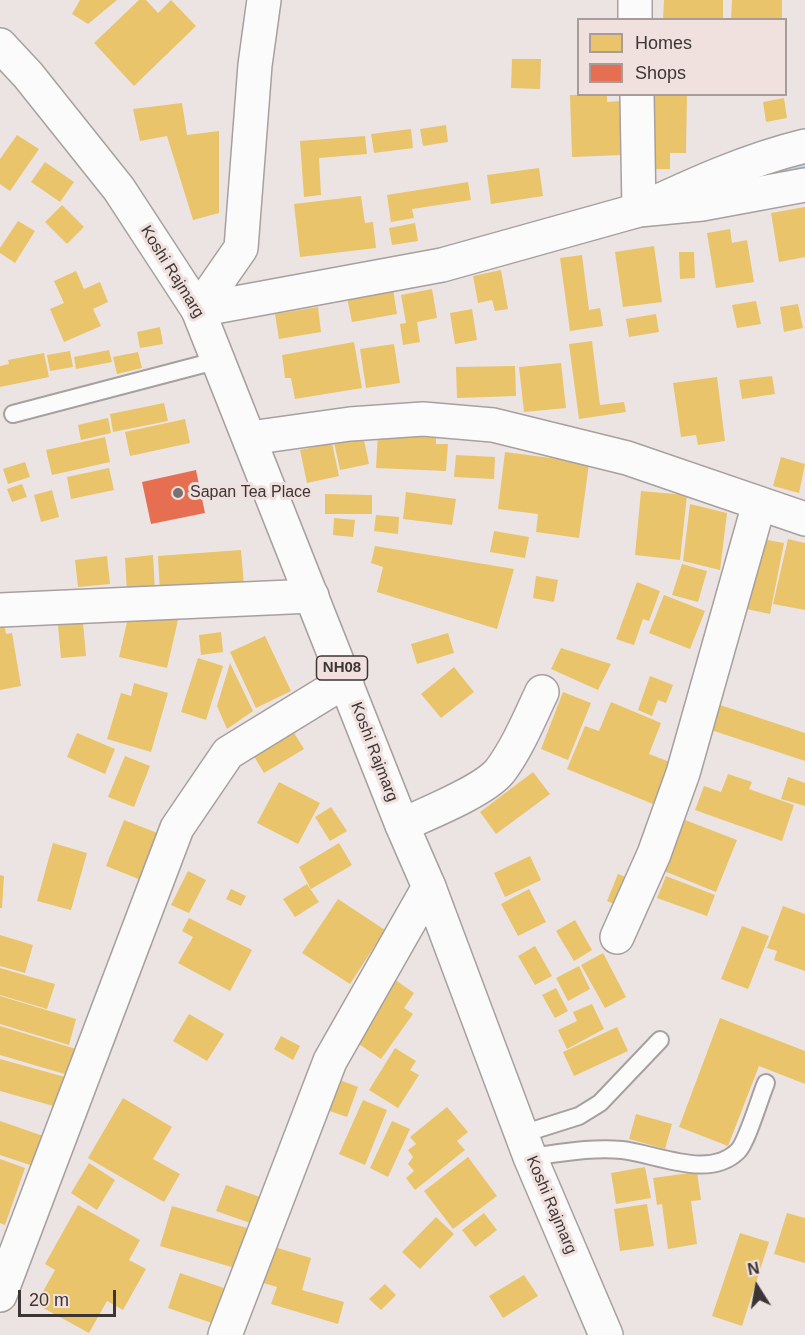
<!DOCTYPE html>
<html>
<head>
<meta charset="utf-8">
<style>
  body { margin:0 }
  #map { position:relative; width:805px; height:1335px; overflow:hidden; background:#ece4e3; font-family:Helvetica,sans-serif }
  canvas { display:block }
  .legend { position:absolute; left:577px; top:18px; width:210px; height:78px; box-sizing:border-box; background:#f0e1df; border:2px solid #a89c9b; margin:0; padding:8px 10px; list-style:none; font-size:18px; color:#3b3534 }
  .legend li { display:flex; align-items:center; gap:12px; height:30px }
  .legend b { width:30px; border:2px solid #a89c9b }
  .north { position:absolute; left:727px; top:1257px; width:60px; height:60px; -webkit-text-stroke:4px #f0e1df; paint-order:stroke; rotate:349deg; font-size:16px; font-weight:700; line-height:24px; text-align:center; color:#3b3534 }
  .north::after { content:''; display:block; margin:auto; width:21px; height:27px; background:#3b3534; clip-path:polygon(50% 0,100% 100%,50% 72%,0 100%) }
  .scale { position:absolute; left:18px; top:1290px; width:98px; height:27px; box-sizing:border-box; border:3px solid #3b3534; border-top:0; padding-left:8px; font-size:18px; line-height:21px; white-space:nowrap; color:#3b3534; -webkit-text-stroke:4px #f0e1df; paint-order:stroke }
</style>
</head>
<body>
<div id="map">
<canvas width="805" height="1335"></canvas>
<ul class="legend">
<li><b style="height:16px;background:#e9c46a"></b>Homes</li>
<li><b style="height:16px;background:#e76f51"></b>Shops</li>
</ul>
<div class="north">N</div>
<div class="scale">20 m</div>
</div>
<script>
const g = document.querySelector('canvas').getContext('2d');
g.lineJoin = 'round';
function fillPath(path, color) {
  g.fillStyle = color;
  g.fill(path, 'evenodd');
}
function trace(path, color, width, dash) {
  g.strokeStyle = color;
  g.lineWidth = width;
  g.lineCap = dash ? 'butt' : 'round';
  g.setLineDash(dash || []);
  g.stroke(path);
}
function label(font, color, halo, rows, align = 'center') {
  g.font = font + ' Helvetica,sans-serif';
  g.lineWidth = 6;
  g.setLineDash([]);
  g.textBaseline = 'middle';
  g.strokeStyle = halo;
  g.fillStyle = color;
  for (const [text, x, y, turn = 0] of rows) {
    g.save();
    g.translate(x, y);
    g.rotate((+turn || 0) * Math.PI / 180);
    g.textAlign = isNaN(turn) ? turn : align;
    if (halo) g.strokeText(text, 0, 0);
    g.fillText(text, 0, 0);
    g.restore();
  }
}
fillPath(new Path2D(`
  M80,0H117L88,24L72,14Z
  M139,0H146L158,13L171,0L196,26L134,86L94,43Z
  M664,0H723V20L663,19Z
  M732,0H782V20H731Z
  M512,59H541L540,89L511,88Z
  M607,94V102L621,101L622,155L572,157L570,95Z
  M650,94H687L686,153H670V169H649Z
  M784,98L787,118L766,122L763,102Z
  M182,103L187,135L219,131V213L193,220L167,136L140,141L133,109Z
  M446,125L448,142L423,146L420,129Z
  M411,129L413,148L374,153L371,134Z
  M17,135L39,149L10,191L0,184V159Z
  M365,136L367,154L319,158L321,195L304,197L300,141Z
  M45,162L74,182L60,202L31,182Z
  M539,168L543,196L491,204L487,175Z
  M468,182L471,200L412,209L414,218L391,222L387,195Z
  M361,196L365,223L373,222L376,248L300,257L294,204Z
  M62,205L84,227L67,244L45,222Z
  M805,207V257L779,262L771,213Z
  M18,221L35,231L15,263L0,253V248Z
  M415,223L418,241L392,245L389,228Z
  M730,229L732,243L747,240L754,282L716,288L707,233Z
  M654,246L662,302L623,307L615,252Z
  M679,252H694L695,278L680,279Z
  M582,255L589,310L600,308L603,326L570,331L560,258Z
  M501,270L508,309L495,311L492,300L478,303L473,276Z
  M76,271L84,289L100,282L108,302L93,309L101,326L64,342L50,309L64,303L54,281Z
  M393,289L397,314L352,322L347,297Z
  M432,289L437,318L417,322L420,342L403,345L400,324L406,323L401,295Z
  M756,301L761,324L737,328L732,305Z
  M798,304L803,328L784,332L780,307Z
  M318,307L321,332L279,339L275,314Z
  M472,309L477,340L455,344L450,313Z
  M656,314L659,332L629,337L626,319Z
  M160,327L163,344L140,348L137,332Z
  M592,341L600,405L624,402L626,412L579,419L569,344Z
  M354,342L362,388L295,399L291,378H285L282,355Z
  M394,344L400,383L366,388L360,349Z
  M109,350L112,362L76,369L74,357Z
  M70,351L73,367L50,371L47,355Z
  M138,352L142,368L117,374L113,357Z
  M44,353L49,377L0,387V366L9,364L8,360Z
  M561,363L566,408L524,412L519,367Z
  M515,366L516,396L457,398L456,367Z
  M772,376L775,394L742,399L739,380Z
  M717,377L725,441L698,445L696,435L681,437L673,383Z
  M164,403L168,421L113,432L110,414Z
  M108,418L111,433L81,440L78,425Z
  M185,419L190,443L130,456L125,432Z
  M378,434L436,438V444H448L446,471L376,468Z
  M363,435L369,464L340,470L334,442Z
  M105,437L110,462L52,475L46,450Z
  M332,443L339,476L307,483L300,450Z
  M505,452L589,463L579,538L536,532L538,514L498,509Z
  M456,455L495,457L494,479L454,477Z
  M781,457L805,464L799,493L773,486Z
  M25,462L30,477L8,484L3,469Z
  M109,468L114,490L71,499L67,477Z
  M22,484L27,497L12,502L7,489Z
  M52,490L59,517L41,522L34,495Z
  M641,491L687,495L680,560L635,555Z
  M406,492L456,499L452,525L403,519Z
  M325,494L372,495V514H325Z
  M690,504L727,513L720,570L683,561Z
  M376,515L399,517L398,534L374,531Z
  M334,518L355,520L353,537L333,535Z
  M494,531L529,537L525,558L490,552Z
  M757,538L784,543L770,614L742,608Z
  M788,539L805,543V610L773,604Z
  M375,546L514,569L497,629L377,592L383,567L371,563Z
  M241,550L244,585L160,591L158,556Z
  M153,555L155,591L127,593L125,558Z
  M107,556L110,584L78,587L75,560Z
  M682,564L707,571L698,602L672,595Z
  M536,576L558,580L554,602L533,598Z
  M637,582L660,591L649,621L643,619L634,645L616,639Z
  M664,595L705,611L690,649L649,633Z
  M130,609L178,620L167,668L119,657Z
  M4,623L6,634L12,633L21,686L0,690V624Z
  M83,623L86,656L61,658L58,625Z
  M221,632L223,652L201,655L199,635Z
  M448,633L454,653L417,664L411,644Z
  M265,636L291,691L256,708L230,652Z
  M561,648L611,664L598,690L551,669Z
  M198,658L223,666L206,720L181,712Z
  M230,663L253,711L227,729L217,706Z
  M454,667L474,692L441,718L421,694Z
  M650,676L673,685L666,703L658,700L652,716L638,710Z
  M134,683L168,693L151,752L107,739L121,693L131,696Z
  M563,692L591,703L568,760L541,749Z
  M611,702L661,723L649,754L675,764L658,806L567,769L585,726L599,731Z
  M720,705L805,733V761L711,730Z
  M291,728L304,749L264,773L251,751Z
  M77,733L115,749L105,774L67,757Z
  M125,756L150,766L134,807L108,797Z
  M533,772L550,794L496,834L480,812Z
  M728,774L752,782L749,789L794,805L782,841L695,810L704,786L721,792Z
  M788,777L805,783V806L781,799Z
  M279,782L320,803L298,844L257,823Z
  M331,807L347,831L330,841L315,817Z
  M124,820L160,834L141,880L106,866Z
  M685,820L737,840L716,892L664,871Z
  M53,843L87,853L71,910L37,901Z
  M339,843L352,865L311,889L299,867Z
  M530,856L541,880L505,897L494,873Z
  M188,871L206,880L189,913L171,905Z
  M618,874L633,880L621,907L607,901Z
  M0,875L4,876L2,908H0Z
  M666,876L715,895L707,916L657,898Z
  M307,884L319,902L295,917L283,899Z
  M231,889L246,896L241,906L226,899Z
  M529,889L546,922L518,936L501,904Z
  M338,899L385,930L350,984L302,953Z
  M783,906L805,914V971L774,960L777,951L767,948Z
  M189,918L252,950L230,991L178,963L193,937L182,931Z
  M575,920L592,950L574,961L556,931Z
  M742,926L769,936L748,989L721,979Z
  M0,935L33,945L25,973L0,966Z
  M535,946L552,976L535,985L518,956Z
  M603,953L626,997L605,1008L581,965Z
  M579,966L590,989L568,1001L556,978Z
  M0,968L55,984L47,1009L0,995Z
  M394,979L414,993L404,1008L413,1014L381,1059L356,1042L370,1024L364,1020Z
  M556,988L568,1011L555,1018L542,995Z
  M0,996L76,1019L69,1045L0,1024Z
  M592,1004L604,1029L567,1049L558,1030L577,1021L573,1012Z
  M189,1014L224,1034L207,1061L173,1041Z
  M720,1018L805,1051V1084L759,1066L728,1146L679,1127Z
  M0,1026L76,1049L68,1075L0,1055Z
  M617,1027L628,1051L574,1076L563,1052Z
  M281,1036L300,1046L293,1060L274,1049Z
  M395,1048L416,1061L410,1070L419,1075L398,1108L369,1090Z
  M0,1059L65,1077L57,1107L0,1091Z
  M335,1078L358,1087L347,1117L324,1109Z
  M123,1098L172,1127L153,1159L180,1174L164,1202L88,1158Z
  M363,1100L387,1110L365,1165L339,1154Z
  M447,1107L468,1132L457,1141L465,1150L415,1190L406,1178L414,1171L408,1164L413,1157L408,1150L416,1144L410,1137Z
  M636,1114L672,1124L665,1149L629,1139Z
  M0,1121L46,1137L36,1167L0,1155Z
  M392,1121L410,1129L388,1177L370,1168Z
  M468,1157L497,1196L453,1229L424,1191Z
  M0,1159L25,1168L5,1225L0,1223Z
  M89,1163L115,1180L97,1210L71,1193Z
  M645,1167L651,1198L616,1204L611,1173Z
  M697,1172L701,1200L691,1201L697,1244L668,1249L662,1204L657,1205L653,1178Z
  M226,1185L260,1197L250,1223L216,1211Z
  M647,1204L654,1246L620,1251L614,1209Z
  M78,1205L140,1240L129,1260L146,1269L123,1310L107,1301L89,1333L36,1304L55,1270L45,1264Z
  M172,1206L247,1228L235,1268L160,1246Z
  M484,1213L497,1230L475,1247L462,1230Z
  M787,1213L805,1218V1263L774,1254Z
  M436,1217L454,1234L420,1269L402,1252Z
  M740,1233L769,1242L742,1326L712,1316Z
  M271,1246L311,1258L302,1290L344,1302L338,1324L271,1304L277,1287L260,1282Z
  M180,1273L224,1288L212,1323L168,1308Z
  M524,1275L538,1296L503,1318L489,1296Z
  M385,1284L396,1295L381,1310L369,1299Z`), '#e9c46a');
fillPath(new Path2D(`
  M196,470L205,513L151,524L142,482Z`), '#e76f51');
trace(new Path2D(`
  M750,179L805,167`), '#bcd2f0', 9);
const lane = new Path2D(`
  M13,414L219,360
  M522,1134L579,1116L600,1103L660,1040
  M530,1157C561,1153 592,1147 622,1150C657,1154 709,1180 738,1151C747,1142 760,1097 766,1083`);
const street = new Path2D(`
  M635,0V20
  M637,94L639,210C693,185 747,160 805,146
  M250,438L350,424L423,419L493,425L627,458L805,519
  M0,610L312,596
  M402,825C426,814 484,791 500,771C518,747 529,719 542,692
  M617,937L654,854L683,773L759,504
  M0,1295L177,828L228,753L347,680
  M225,1335L330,1061L429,887`);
const secondary = new Path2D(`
  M198,310L442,265L639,210L702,204L805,185
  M198,310L241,248L255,65L264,0`);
const primary = new Path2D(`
  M0,45L28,75L119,189L198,310L402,825L429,887L530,1157L606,1335`);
trace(lane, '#a6a09f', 20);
trace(street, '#a6a09f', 36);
trace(secondary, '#a6a09f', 36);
trace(primary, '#a6a09f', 36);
trace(lane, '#fcfbfb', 16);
trace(street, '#fcfbfb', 33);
trace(secondary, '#fcfbfb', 33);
trace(primary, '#fcfbfb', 33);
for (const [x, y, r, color] of [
  [178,493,6,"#797271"]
]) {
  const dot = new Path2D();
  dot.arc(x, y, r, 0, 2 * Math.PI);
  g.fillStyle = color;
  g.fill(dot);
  trace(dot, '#f0e1df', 2);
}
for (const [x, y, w] of [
  [342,668,51]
]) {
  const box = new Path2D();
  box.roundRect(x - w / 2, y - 12, w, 24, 4.5);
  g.fillStyle = '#f0e1df';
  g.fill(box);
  trace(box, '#3b3534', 1.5);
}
label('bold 15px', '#3b3534', null, [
  ["NH08",342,668]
]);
label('16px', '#3b3534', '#f0e1df', [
  ["Koshi Rajmarg",172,272,58],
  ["Koshi Rajmarg",374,752,69],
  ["Koshi Rajmarg",551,1205,67]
]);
label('16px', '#3b3534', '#f0e1df', [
  ["Sapan Tea Place",190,493]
], 'left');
</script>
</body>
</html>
